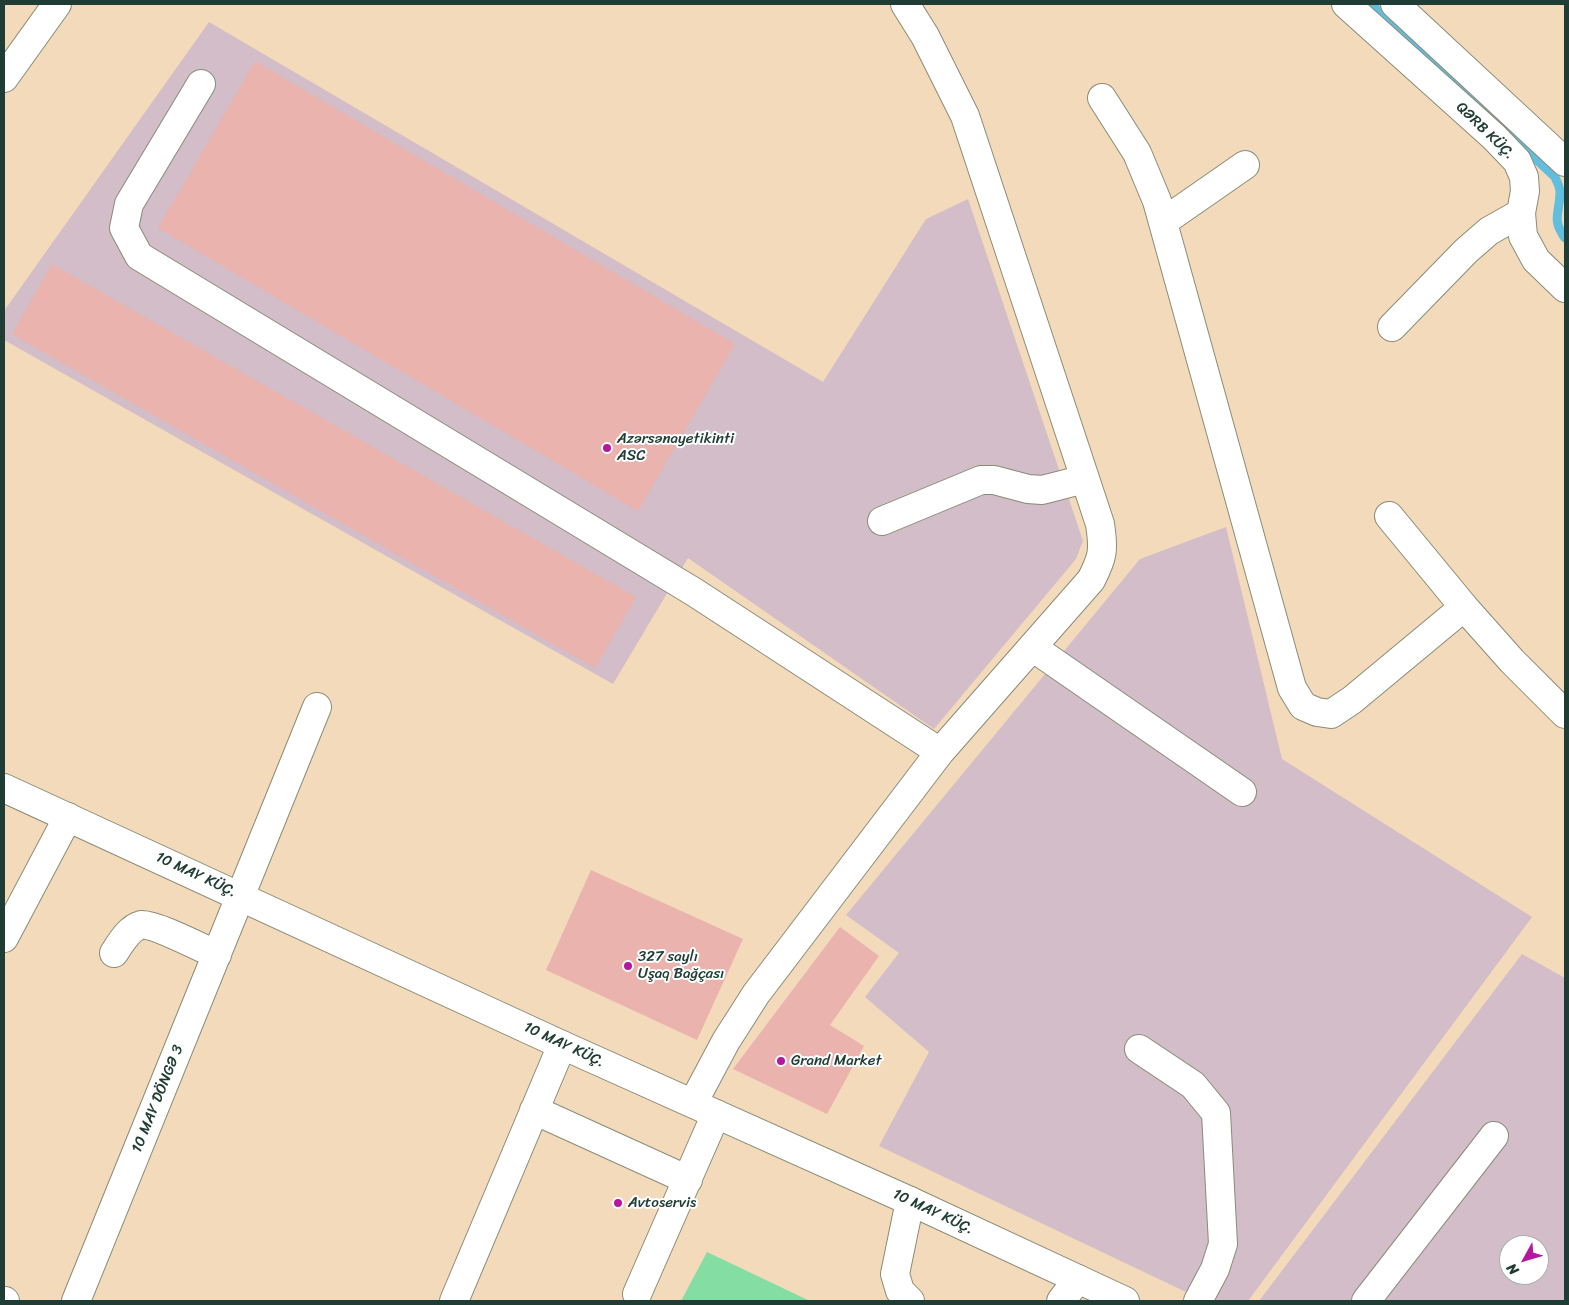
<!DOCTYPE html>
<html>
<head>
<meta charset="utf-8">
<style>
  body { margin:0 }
  #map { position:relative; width:1569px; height:1305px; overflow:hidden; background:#f3dabb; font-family:Sriracha,sans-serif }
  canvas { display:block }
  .frame { position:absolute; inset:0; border:5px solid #1f3d34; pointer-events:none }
  .north { position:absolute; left:1499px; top:1235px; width:50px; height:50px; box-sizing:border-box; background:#fff; border:1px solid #a5b1ae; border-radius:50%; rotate:231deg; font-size:14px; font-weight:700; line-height:20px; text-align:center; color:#1f3d34 }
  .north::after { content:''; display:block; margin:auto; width:18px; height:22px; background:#b5179e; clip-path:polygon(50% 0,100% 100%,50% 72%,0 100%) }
</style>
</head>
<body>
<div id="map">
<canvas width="1569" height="1305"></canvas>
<div class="frame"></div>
<div class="north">N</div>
</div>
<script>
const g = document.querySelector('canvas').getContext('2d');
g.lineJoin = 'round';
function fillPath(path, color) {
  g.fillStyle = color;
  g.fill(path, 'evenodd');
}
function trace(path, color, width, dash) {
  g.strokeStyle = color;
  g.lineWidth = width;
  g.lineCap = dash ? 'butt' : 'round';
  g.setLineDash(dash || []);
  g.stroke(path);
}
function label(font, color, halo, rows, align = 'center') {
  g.font = font + ' Sriracha,sans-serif';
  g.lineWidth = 4;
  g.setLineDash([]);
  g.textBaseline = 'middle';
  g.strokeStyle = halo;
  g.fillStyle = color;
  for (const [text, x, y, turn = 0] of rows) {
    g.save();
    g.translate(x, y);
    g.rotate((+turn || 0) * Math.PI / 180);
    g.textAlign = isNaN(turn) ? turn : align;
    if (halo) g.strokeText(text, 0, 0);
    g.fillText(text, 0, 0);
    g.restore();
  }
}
fillPath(new Path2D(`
  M209,22L823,382L926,219L968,199L1083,541L1076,559L934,729L688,558L613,684L4,340V311Z
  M1226,527L1282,759L1532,917L1248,1301H1205L879,1146L929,1052L865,997L899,953L846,915L1140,559Z
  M1522,954L1565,978V1301H1259ZM1509,1245H1539V1275H1509Z`), '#d2bdc8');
fillPath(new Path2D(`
  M707,1252L810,1301H681Z`), '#84dda2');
trace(new Path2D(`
  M1371,4L1555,177C1557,182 1560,187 1560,192C1560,213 1551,219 1565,238`), '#62bedf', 9);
fillPath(new Path2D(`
  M255,61L735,344L638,511L158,228Z
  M52,264L636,597L595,668L12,334Z
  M591,870L743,939L697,1040L546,970Z
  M840,927L879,956L830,1025L864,1046L827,1114L733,1069Z`), '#eab3ad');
const minor = new Path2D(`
  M1346,4L1494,137L1517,161L1524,177L1525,191L1521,213L1523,236L1536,260L1565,288
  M1395,4L1565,162
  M4,78L57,4
  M201,84L129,204L124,228L139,256L694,592L940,752
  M1102,98L1137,153L1157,201L1292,688L1303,706L1317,712L1331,714L1352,700L1464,607L1512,661L1565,714
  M1163,222L1245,165
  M1392,327L1466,251L1489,231L1521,213
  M1389,516L1464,607
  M882,521L981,480H994L1028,489L1042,490L1085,479
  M1032,647L1242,792
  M4,938L68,817
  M114,953C120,944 129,928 141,925C153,923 204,949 217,955
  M1139,1049L1193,1085L1216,1113L1223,1244L1215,1269L1198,1301
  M693,1103L726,1041L756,994L940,752L1091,580C1103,557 1104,550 1100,524L965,116L925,36L905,4
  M534,1110L688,1180
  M637,1294L716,1114
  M4,1301H5
  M76,1301L317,707
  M454,1301L562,1045
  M910,1301L900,1291L895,1274L910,1201
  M1061,1301L1078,1279
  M1366,1301L1494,1136`);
const major = new Path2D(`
  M4,788L562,1045L910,1201L1125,1301`);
trace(minor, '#898c78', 30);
trace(major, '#898c78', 30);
trace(minor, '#fff', 28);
trace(major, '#fff', 28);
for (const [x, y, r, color] of [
  [607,448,5,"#b5179e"],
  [628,966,5,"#b5179e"],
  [781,1061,5,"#b5179e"],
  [618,1203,5,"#b5179e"]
]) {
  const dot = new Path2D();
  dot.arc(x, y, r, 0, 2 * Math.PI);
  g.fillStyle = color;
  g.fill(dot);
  trace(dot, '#fff', 2);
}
label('15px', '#1f3d34', '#fff', [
  ["QƏRB KÜÇ.",1485,131,44],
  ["10 MAY KÜÇ.",196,875,25],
  ["10 MAY KÜÇ.",564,1045,25],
  ["10 MAY DÖNGƏ 3",158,1099,-68],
  ["10 MAY KÜÇ.",933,1212,25]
]);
label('15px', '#1f3d34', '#fff', [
  ["Azərsənayetikinti",617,439],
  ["ASC",617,456],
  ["327 saylı",638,957],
  ["Uşaq Bağçası",638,974],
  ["Grand Market",791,1061],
  ["Avtoservis",628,1203]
], 'left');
</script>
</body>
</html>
